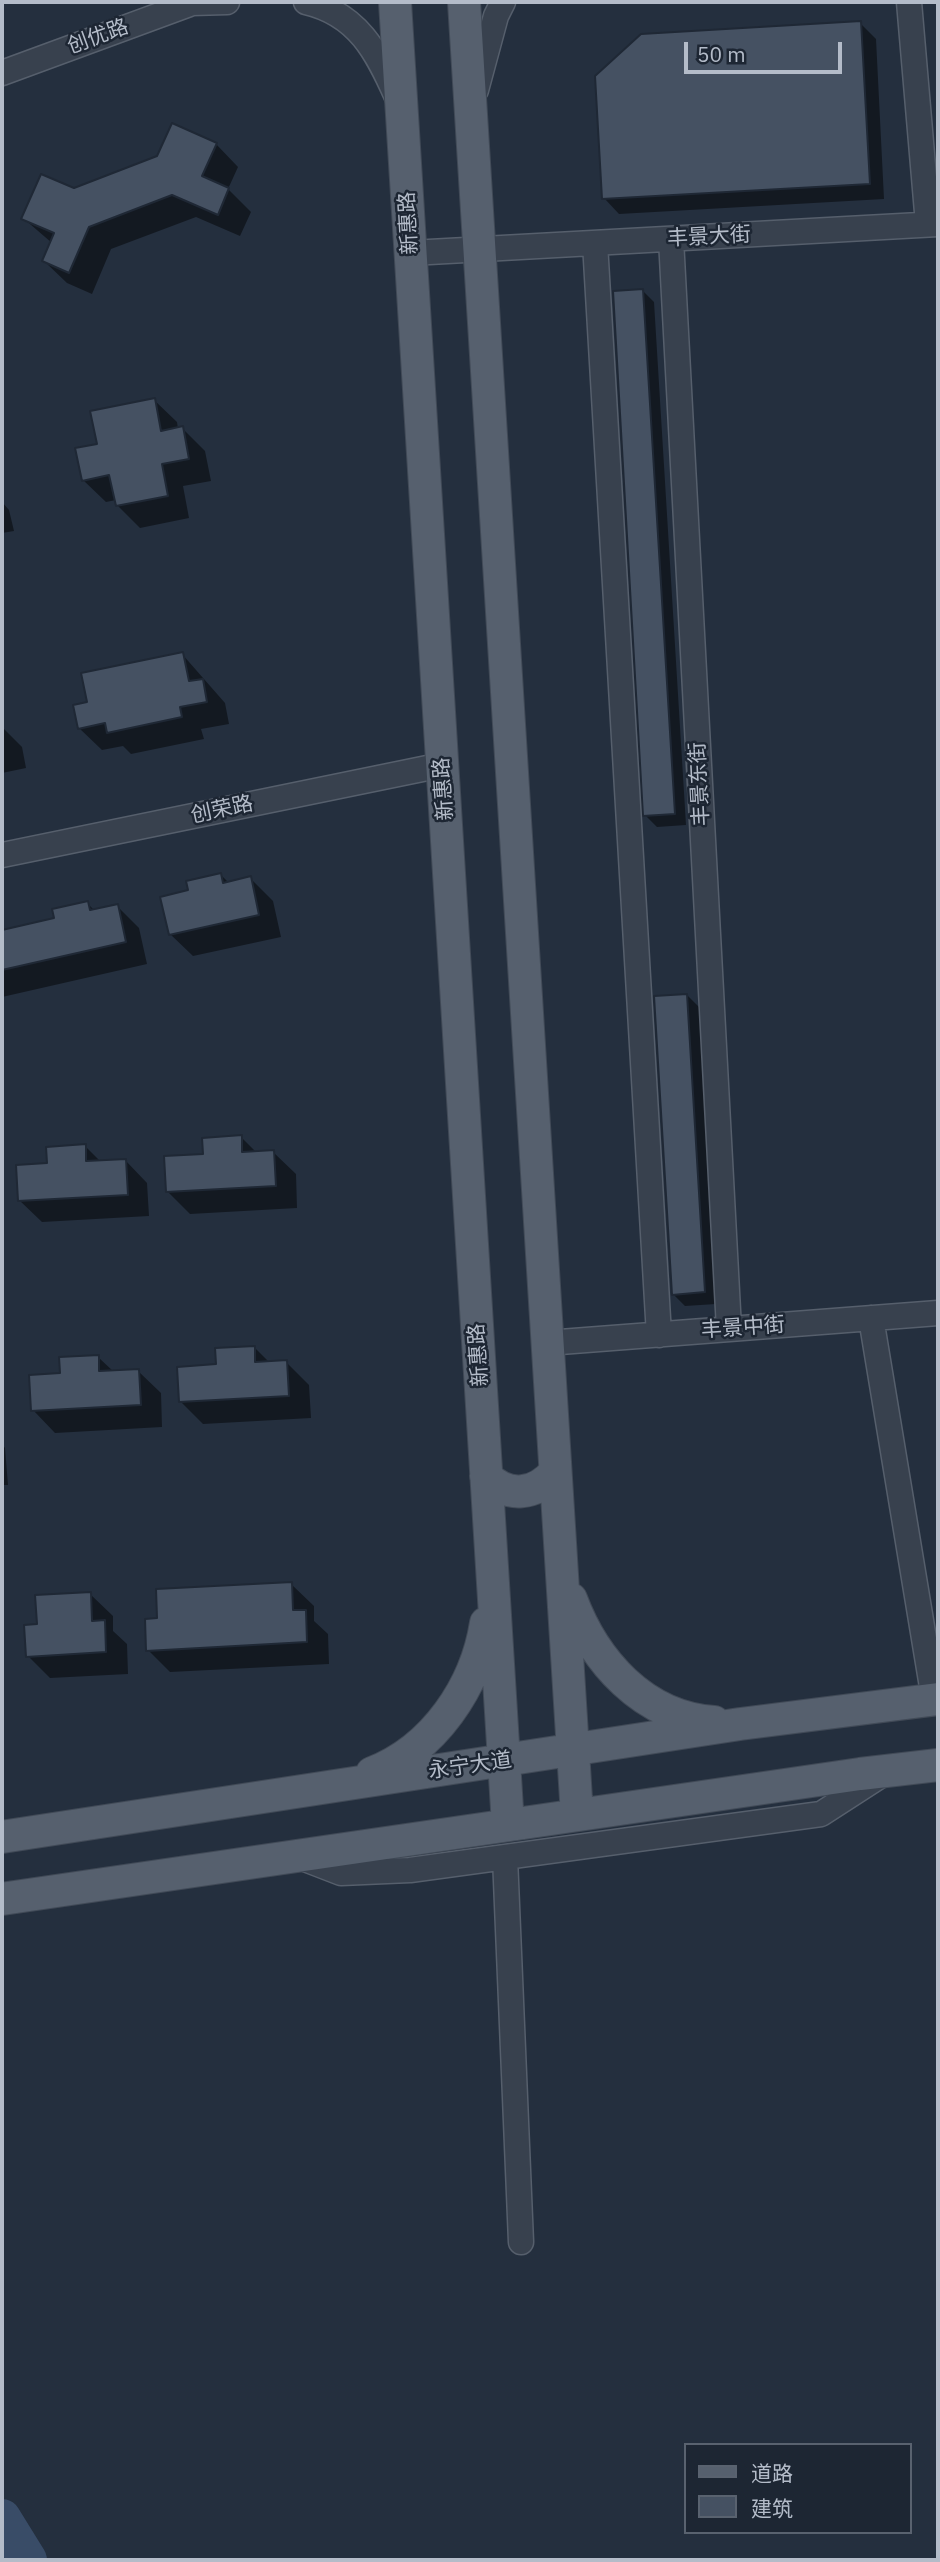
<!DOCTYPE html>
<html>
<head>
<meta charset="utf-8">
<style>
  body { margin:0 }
  #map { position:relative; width:940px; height:2562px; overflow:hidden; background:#242f3e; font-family:"IBM Plex Sans","Noto Sans SC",sans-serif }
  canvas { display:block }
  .frame { position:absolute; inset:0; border:4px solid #b4bcc9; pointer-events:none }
  .legend { position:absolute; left:684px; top:2443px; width:228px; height:91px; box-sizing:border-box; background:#1d2633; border:2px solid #59626f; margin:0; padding:9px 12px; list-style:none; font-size:21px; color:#b4bcc9 }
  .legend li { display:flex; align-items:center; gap:14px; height:35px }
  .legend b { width:35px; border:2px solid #59626f }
  .scale { position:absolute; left:684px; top:42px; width:158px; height:32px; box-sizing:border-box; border:4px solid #b4bcc9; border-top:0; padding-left:9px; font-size:21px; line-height:24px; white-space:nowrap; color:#b4bcc9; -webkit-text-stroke:5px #1d2633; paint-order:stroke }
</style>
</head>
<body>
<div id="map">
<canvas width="940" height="2562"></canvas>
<div class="frame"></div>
<ul class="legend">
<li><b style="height:9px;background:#56606e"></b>道路</li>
<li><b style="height:19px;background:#455162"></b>建筑</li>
</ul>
<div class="scale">50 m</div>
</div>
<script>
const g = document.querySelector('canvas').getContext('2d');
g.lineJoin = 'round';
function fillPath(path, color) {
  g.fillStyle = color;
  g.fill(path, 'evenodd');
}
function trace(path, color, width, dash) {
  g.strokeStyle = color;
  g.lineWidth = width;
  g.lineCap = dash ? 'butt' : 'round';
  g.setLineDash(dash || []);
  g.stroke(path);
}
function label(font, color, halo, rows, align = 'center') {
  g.font = font + ' "IBM Plex Sans","Noto Sans SC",sans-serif';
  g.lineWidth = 5;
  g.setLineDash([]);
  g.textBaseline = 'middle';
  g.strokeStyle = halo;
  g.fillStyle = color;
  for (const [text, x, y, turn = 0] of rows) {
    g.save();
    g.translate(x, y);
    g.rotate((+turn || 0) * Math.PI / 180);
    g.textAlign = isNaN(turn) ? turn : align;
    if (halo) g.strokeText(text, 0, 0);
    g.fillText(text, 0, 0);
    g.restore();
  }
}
fillPath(new Path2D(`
  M860,23L876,39L884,199L619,214L604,198Z
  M216,144L238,167L228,189L251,212L240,236L196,217L111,249L92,294L67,283L44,261L52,243L23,218L74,190L158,157Z
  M642,290L654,302L686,825L657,827L645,815Z
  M154,400L177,422L178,429L182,428L205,451L211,481L183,486L189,518L140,528L117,505L116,500L106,502L83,480L99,445Z
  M2,502L9,510L14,531L2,533Z
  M182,654L225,703L229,724L201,729L204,739L131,754L123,746L102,750L79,728L89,704Z
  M2,720L4,729L22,747L26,768L2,773Z
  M221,875L229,883L250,878L273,901L281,937L193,956L170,934L190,892Z
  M87,903L95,911L117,906L139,928L147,964L2,997V928L4,931L56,919Z
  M687,995L699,1007L716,1304L685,1306L673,1294Z
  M241,1137L257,1153L273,1152L296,1174L297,1208L190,1214L168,1192L205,1156Z
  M85,1146L101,1162L125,1160L147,1183L149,1216L42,1222L19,1200L49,1165Z
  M254,1347L270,1363L286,1362L309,1385L311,1418L203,1424L181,1402L218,1366Z
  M98,1357L114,1372L138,1371L161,1393L162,1427L55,1433L33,1410L62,1375Z
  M2,1444L5,1448L8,1485H2Z
  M291,1584L314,1606V1621L328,1634L329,1664L170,1672L148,1650L159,1619Z
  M90,1594L113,1616V1631L127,1644L128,1674L50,1678L28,1656L38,1625Z`), '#0007');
trace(new Path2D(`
  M2,2518L28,2560`), '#394c67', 38);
const building = new Path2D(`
  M861,21L870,184L602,199L595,76L641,34Z
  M172,123L217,143L202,176L229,188L218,215L172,195L89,227L69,273L42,261L54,233L21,219L41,174L74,188L157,156Z
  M643,289L675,814L643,816L613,291Z
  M155,398L161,431L183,426L189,459L162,464L168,496L116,506L109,475L82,481L75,448L97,444L90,411Z
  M183,652L189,681L203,679L207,702L180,707L182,717L107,733L105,723L78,729L73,705L87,702L81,673Z
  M221,873L223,883L251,876L259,915L169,935L160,897L188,890L186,881Z
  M88,901L90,910L118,904L126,942L2,970V930L54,918L52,909Z
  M687,994L705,1292L672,1295L654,996Z
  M242,1135V1152L274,1150L276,1186L166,1192L164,1156L203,1154L202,1138Z
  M86,1144V1161L126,1159L128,1195L18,1201L16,1165L47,1163L46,1147Z
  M255,1346V1362L287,1360L289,1396L179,1402L177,1367L216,1364L215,1348Z
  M99,1355V1371L139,1369L141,1405L31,1411L29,1375L60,1373L59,1357Z
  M292,1582L293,1610H306L307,1642L146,1651L145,1619L157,1618L156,1589Z
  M91,1592L92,1621L105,1620L106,1652L26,1657L24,1625L37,1624L35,1595Z`);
fillPath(building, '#455162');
trace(building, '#1f2835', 2);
const minor = new Path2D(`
  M306,2C358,14 377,52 397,97
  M909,2L928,224
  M191,3L227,2
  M2,73L195,2
  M476,90L496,16L503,2
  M671,239L729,1329
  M595,243L659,1335
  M411,253L938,224
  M2,855L442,765
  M871,1318L934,1699
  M547,1343L938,1313
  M297,1856L341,1873L410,1870L821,1814L886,1772
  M505,1857L521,2242`);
const major = new Path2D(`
  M395,2L508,1825
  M464,2L577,1815
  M486,1476C508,1499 536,1495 555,1472
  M571,1599C594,1661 643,1717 714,1722
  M372,1773C434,1749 476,1687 486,1623
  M2,1837L740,1724L938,1699
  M2,1899L860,1774L938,1765`);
trace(minor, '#565f6c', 27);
trace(major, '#414a57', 34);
trace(minor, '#38414e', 24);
trace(major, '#56606e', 32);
label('21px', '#b4bcc9', '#1d2633', [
  ["创优路",98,37,-20],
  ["新惠路",409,223,-93],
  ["丰景大街",709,237,-3],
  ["丰景东街",700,784,-93],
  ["新惠路",444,789,-94],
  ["创荣路",222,810,-12],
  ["丰景中街",743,1328,-4],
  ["新惠路",479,1355,-94],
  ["永宁大道",470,1766,-8]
]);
</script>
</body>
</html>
